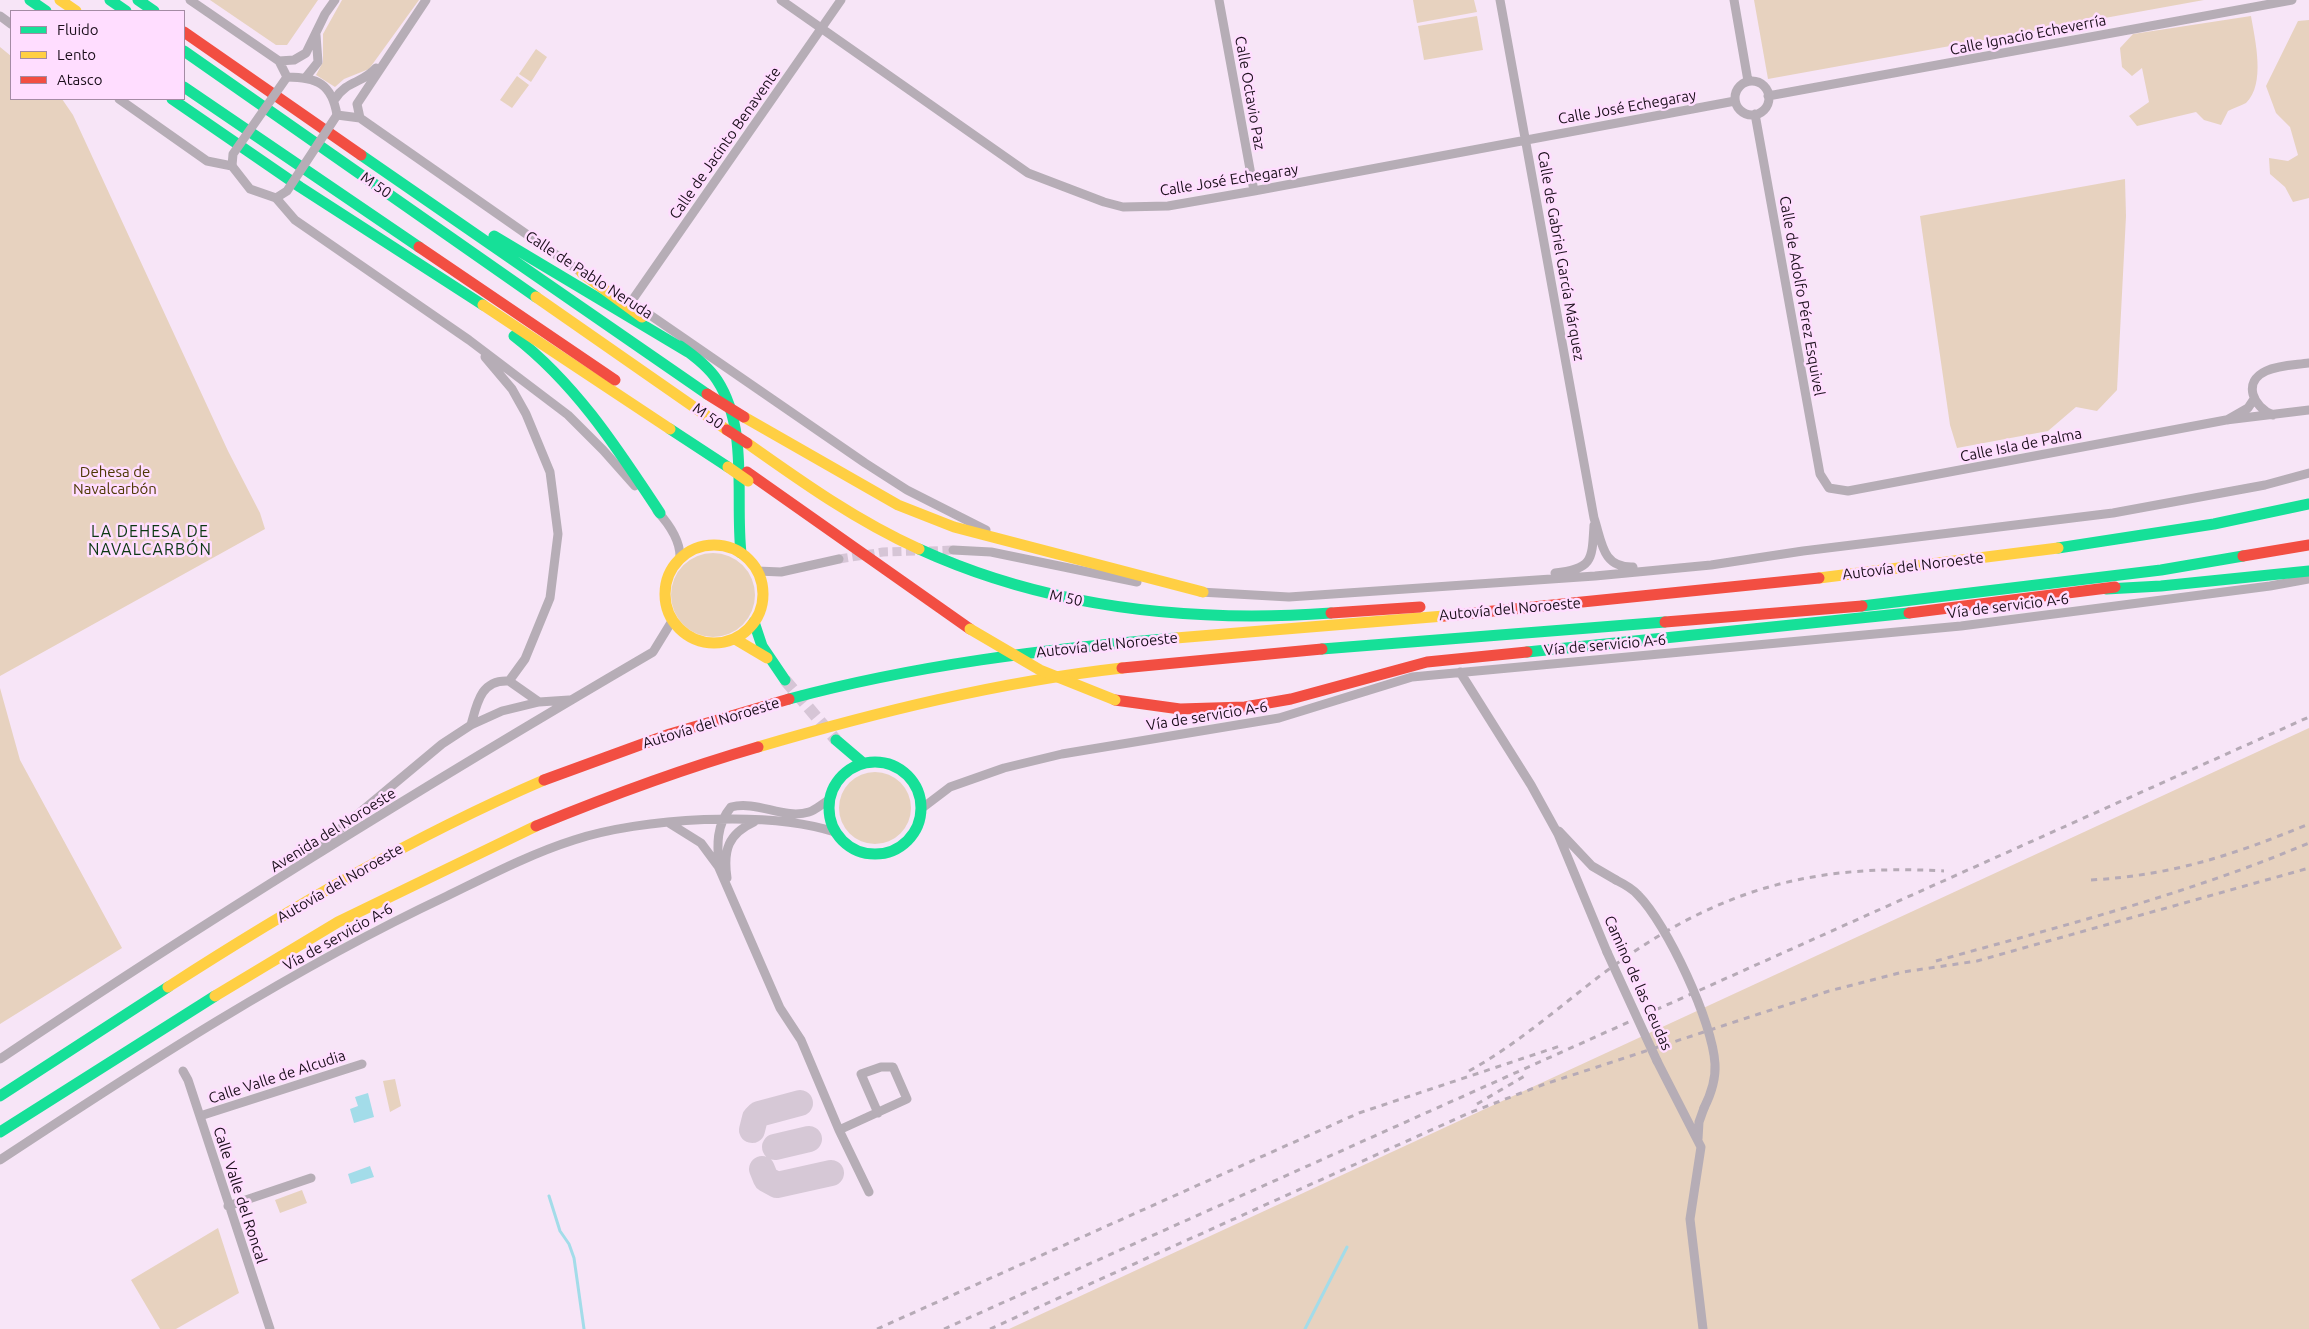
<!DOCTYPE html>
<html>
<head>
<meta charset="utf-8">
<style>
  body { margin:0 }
  #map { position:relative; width:2309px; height:1329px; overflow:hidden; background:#f7e5f7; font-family:Ubuntu,sans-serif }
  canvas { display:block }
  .legend { position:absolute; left:10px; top:10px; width:175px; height:90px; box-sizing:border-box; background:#fdf; border:1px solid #a48ba4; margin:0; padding:6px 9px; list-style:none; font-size:15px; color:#1b0f1b }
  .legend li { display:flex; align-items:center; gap:10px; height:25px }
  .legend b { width:25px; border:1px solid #a48ba4 }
</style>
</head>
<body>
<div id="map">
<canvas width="2309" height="1329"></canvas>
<ul class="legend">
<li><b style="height:6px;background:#16e098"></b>Fluido</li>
<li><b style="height:6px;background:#ffcf43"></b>Lento</li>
<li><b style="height:6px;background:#f24e42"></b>Atasco</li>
</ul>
</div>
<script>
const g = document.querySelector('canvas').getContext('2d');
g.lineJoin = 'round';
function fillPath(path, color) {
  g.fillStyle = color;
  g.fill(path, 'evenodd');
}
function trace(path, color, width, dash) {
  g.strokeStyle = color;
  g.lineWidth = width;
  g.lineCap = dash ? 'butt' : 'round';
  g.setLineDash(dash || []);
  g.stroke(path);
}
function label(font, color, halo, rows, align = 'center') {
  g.font = font + ' Ubuntu,sans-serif';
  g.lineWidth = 5;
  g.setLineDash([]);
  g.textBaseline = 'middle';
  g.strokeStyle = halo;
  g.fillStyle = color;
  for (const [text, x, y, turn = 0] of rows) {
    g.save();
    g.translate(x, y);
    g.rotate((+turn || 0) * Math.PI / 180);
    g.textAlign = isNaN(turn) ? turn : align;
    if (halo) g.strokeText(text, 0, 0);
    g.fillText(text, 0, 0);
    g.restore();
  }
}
fillPath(new Path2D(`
  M210,0H318L287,45H276Z
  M342,0H419L369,69L344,79L335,87L316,75L323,62V34Z
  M1413,0H1474L1477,12L1417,23Z
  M1754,0H2204L1768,79Z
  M1477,16L1483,50L1424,60L1418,26Z
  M2251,16C2255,40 2266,84 2246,103C2241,106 2233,108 2228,111L2221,125L2204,120L2196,112L2137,126L2129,116L2149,102L2142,68L2132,76L2122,67L2120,48L2133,34Z
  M2309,20V198L2293,202L2285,187L2270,174L2269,158L2288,161L2298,155L2290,127L2276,113L2266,86L2298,21Z
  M0,47L11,56V99H62L73,115L228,451L260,513L265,529L0,676Z
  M536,49L547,57L531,82L519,74Z
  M517,76L529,85L512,108L500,100Z
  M2125,179L2126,216L2117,390L2097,411L2076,407L2048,431L1957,448L1950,425L1920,216Z
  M671 595a42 42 0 1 1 84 0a42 42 0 1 1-84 0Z
  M0,688L20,760L122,948L0,1024Z
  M2309,728V1329H1009Z
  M839 808a36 36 0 1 1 72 0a36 36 0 1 1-72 0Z
  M395,1079L401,1106L390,1112L383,1081Z
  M302,1190L307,1203L280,1213L275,1200Z
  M218,1228L239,1293L176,1329H160L131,1280Z`), '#e7d2bf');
fillPath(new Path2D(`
  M368,1093L374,1117L354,1123L350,1109L358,1106L355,1097Z
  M370,1166L374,1177L351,1184L348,1174Z`), '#a3dce9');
trace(new Path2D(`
  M549,1196L560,1231L569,1244L574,1258L584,1329
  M1305,1329L1347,1247`), '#a3dce9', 3);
trace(new Path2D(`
  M752,1130L755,1118L759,1114L800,1103
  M775,1147L809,1139
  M762,1169L766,1179L777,1185L831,1173`), '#d6c8d6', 26);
trace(new Path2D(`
  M929,551L953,550
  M839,559L883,552L916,551`), '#d6c5d6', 9, [9, 4.5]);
trace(new Path2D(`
  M785,680L836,740`), '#d6c5d6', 12, [12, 6]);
trace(new Path2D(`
  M190,0L279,61L287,77C317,77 332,84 337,115L360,118L585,275
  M781,0L1028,173L1104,202L1123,207L1168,206L1254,191L1735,101
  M1219,0L1254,191
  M1500,0L1594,518C1602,542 1602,568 1633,567
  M1734,0L1748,81
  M0,16L11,24
  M279,61L294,60L306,53L325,14L335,0
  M306,77L318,62L316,35
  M1735 98a17 17 0 1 1 34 0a17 17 0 1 1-34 0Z
  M1768,96L2292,0
  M119,99L207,161L232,166L250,189L276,198L295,220L469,340L568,415L603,450L635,486
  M335,99C347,80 362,84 376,68
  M1755,114L1820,474L1829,488L1848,491L2226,420L2309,410
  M360,118L357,104L426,0
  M631,302L841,0
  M637,306L865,463L907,490L986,530
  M2273,415C2253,407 2242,382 2266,371C2279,365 2295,365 2309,363
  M2227,420L2248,408L2254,399
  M657,511C669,524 681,541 680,559
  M953,550L991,552L1137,582
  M757,571L781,572L839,559
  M1555,573C1593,569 1592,560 1594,525
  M1200,592L1289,597L1595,576L1711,565L1803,551L2113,513L2265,485L2309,473
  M1460,672L1531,785L1558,834L1607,952
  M509,681L539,702L569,700
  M471,725C477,703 481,679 509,681L525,659L550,598L558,534L550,472L526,414L512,389L485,357
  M829,800C823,803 816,810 809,812C784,820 757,800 731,807C716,825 717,845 719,868L780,1008L801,1040L839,1130L907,1099L893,1067H881L861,1074L878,1113
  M921,809L950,787L1004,768L1062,754L1279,718L1412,677L1961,626L2270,586L2309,579
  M669,823L701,843L718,866
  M1559,831L1592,866L1616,880
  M309,855L442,744L471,725L502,711L539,702
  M727,878C723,850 728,834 754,822
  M0,1059C213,916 432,781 653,652L672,621
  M1657,1061L1701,1147L1690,1219L1703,1329
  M183,1071L188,1080L270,1329
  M200,1116L362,1064
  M839,1130L869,1192
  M1698,1139L1699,1122L1704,1108
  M0,1160C144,1065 290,970 447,896C488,876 530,854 574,840C640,818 768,810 835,832
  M228,1206L311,1178`), '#b6adb6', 9);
trace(new Path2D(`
  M30,0L46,11
  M110,0L126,11
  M138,0L154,11
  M184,51L536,297
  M184,87L419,247
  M172,99L300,187L483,305
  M361,155L707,394
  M494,236L688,352
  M514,336C576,384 617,448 660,513
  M680,346C693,355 708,366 717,380C749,429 735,498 741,553
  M670,429L728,467
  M2058,548L2214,524L2309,504
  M919,549C1048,608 1191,623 1331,613
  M2106,589L2161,586L2309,571
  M1862,606L2161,570L2243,556
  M754,622L762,646L785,680
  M1322,649L1665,622
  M1527,652L1909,613
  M789,699C915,665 1046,649 1176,638
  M836,740L863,763
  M829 808a46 46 0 1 1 92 0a46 46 0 1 1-92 0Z
  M0,1096L168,987
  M0,1132L215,996`), '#16e098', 11);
trace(new Path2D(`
  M60,0L76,11
  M582,273L642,317
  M536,297L727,430
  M483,305L670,429
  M744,417L898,505L954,527L1203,592
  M747,443C802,482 857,521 919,549
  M665 594a49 49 0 1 1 98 0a49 49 0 1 1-98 0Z
  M1819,578L2058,548
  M1176,638L1444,616
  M735,639L767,658
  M758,747C877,712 998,682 1122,668
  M168,987C289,909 412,837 544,780
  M215,996L338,922L536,826`), '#ffcf43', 11);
trace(new Path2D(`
  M184,32L361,155
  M419,247L615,380
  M747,472L970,629
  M2243,556L2309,545
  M1331,613L1420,607
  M1909,613L2115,587
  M1444,616L1819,578
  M1665,622L1862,606
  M1122,668L1322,649
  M1115,700L1180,709L1245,707L1291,699L1427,662L1527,652
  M544,780L670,734L789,699
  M536,826C609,796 682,769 758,747`), '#f24e42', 11);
trace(new Path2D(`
  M2091,880C2174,875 2233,855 2309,824
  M1936,961C2062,926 2188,894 2309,843
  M1469,1071C1516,1045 1558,1008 1601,975C1712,892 1806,863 1944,871
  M1477,1104L1528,1074
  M877,1329L1359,1113L1563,1045
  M944,1329L2309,717
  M990,1329L1469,1113L1542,1085L1829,991L1903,972L1977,961L2309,868`), '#b6aab6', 3, [6, 6]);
trace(new Path2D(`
  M232,166L233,154L287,77
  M276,198L287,191L337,115
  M1616,880C1624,884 1632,888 1638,895C1667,924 1713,1023 1715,1064C1716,1080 1711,1094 1704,1108
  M1607,952L1657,1061`), '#b6adb6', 9);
trace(new Path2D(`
  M728,467L748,481
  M970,629L1040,670L1115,700`), '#ffcf43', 11);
trace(new Path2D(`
  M707,394L744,417
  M727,430L747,443`), '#f24e42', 11);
label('15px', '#1b0f1b', '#fdf', [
  ["Calle Ignacio Echeverría",2028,35,-11],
  ["Calle Octavio Paz",1250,93,80],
  ["Calle José Echegaray",1627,107,-10],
  ["Calle de Jacinto Benavente",725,143,-55],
  ["Calle José Echegaray",1229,180,-9],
  ["M 50",376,185,35],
  ["Calle de Gabriel García Márquez",1561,256,80],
  ["Calle de Pablo Neruda",589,275,33],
  ["Calle de Adolfo Pérez Esquivel",1802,296,80],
  ["M 50",708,416,35],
  ["Calle Isla de Palma",2021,445,-11],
  ["Autovía del Noroeste",1913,566,-7],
  ["M 50",1066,598,12],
  ["Vía de servicio A-6",2008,606,-7],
  ["Autovía del Noroeste",1510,609,-5],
  ["Autovía del Noroeste",1107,645,-6],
  ["Vía de servicio A-6",1605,645,-5],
  ["Vía de servicio A-6",1207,716,-9],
  ["Autovía del Noroeste",711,723,-17],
  ["Avenida del Noroeste",333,830,-32],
  ["Autovía del Noroeste",340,883,-30],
  ["Vía de servicio A-6",338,937,-29],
  ["Camino de las Ceudas",1638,983,66],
  ["Calle Valle de Alcudia",277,1077,-18],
  ["Calle Valle del Roncal",240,1195,72]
]);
label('15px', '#4c3803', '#fdf', [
  ["Dehesa de",115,472],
  ["Navalcarbón",115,489]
]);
g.letterSpacing = '1px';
label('16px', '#0b3812', '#fdf', [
  ["LA DEHESA DE",150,532],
  ["NAVALCARBÓN",150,550]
]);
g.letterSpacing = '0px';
</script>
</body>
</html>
